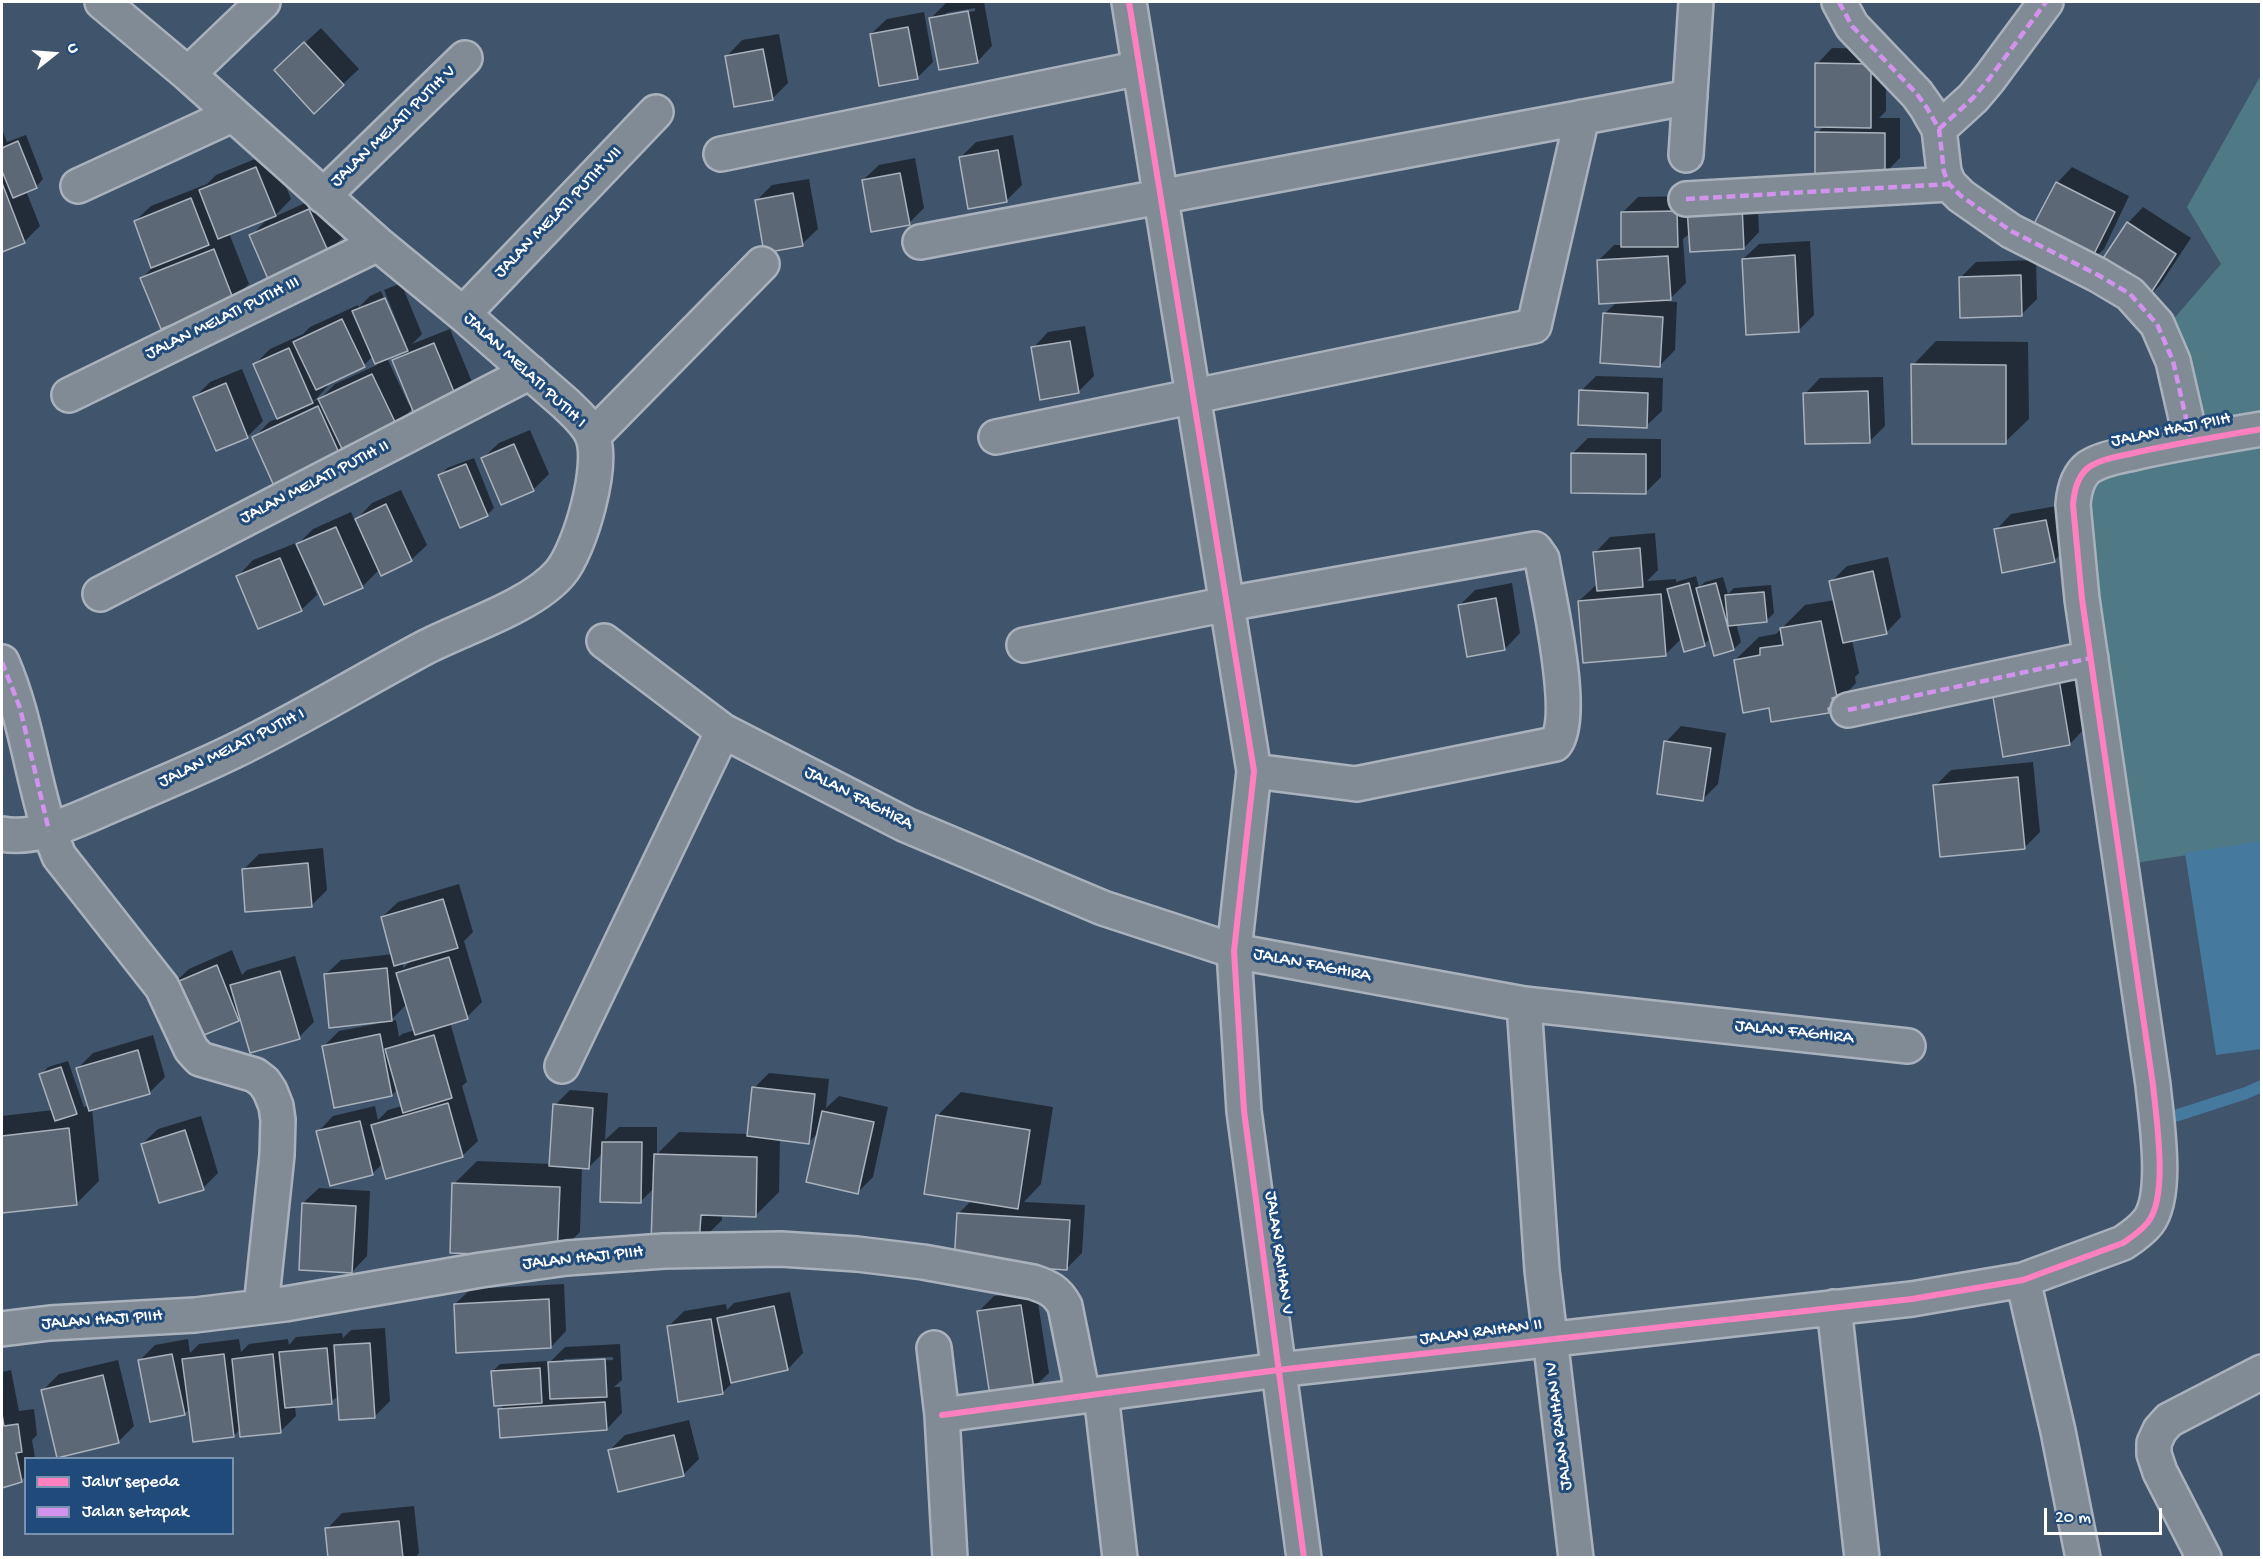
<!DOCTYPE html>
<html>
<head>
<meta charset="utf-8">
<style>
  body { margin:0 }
  #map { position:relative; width:2263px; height:1559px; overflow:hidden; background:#40546b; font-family:"Gochi Hand",sans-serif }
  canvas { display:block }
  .frame { position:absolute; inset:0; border:3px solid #fff; pointer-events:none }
  .legend { position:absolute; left:24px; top:1457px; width:210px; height:78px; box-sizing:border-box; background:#1f4a7a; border:2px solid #7992af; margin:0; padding:8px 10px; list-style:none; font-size:18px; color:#fff }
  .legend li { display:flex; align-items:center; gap:12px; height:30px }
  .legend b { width:30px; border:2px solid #7992af }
  .north { position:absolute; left:24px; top:24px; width:60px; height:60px; -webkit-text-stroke:4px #1f4a7a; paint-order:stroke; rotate:73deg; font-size:16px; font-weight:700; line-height:24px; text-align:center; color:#fff }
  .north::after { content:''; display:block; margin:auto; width:21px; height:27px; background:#fff; clip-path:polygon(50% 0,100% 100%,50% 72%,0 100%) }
  .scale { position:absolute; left:2044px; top:1508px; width:118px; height:27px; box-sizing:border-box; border:3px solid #fff; border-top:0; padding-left:8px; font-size:18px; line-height:21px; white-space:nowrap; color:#fff; -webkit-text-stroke:4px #1f4a7a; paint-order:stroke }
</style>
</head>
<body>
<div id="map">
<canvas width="2263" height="1559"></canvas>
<div class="frame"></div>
<ul class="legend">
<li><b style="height:8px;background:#ff80c0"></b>Jalur sepeda</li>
<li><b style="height:8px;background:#d193ec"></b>Jalan setapak</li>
</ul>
<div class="north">U</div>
<div class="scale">20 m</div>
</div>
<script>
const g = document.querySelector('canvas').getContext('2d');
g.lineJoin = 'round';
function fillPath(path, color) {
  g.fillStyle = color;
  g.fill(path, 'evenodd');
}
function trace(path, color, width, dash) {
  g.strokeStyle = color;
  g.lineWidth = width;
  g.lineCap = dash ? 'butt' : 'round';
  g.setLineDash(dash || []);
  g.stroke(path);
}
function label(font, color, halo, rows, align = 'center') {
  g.font = font + ' "Gochi Hand",sans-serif';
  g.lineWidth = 6;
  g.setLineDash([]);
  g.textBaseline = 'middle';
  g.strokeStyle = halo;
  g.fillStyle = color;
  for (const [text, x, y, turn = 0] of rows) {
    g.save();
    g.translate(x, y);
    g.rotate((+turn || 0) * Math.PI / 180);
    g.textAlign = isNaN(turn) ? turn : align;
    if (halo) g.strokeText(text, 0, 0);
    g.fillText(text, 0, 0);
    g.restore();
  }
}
fillPath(new Path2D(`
  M2261,75V844L2128,864L2086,485L2183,420L2158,337L2221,264L2187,207Z`), '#4e7985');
fillPath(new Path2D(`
  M2261,841V1049L2216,1055L2185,853Z`), '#45799d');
fillPath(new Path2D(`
  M953,2H984L992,46L977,62L931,18L946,3ZM975,8V11L946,16V13Z
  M924,12L933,62L917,78L871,34L887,19Z
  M321,28L359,69L314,111L292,55Z
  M779,34L788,83L772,99L727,56L742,40Z
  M1832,48L1886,49V111L1879,118H1900V158L1884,174L1817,133L1824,126L1817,64Z
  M2,129L7,142L26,135L43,179L36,187L26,191L40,226L24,242L2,251Z
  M1013,135L1022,185L1006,201L961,157L976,142Z
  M272,152L291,199L274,217L325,194L343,237L328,252L251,236L269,217L229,233L249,284L233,299L142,278L153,267L135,221L151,206L207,184L216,175Z
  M915,158L924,208L909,223L863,180L879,165Z
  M2072,167L2129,196L2104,249L2088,264L2057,183Z
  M809,179L818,229L802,244L756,201L772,185Z
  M1757,190L1759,232L1744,248L1691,232L1683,239L1686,283L1670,299H1663V301L1677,302L1675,350L1660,365L1604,314L1617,302L1598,261L1614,245H1623L1622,213L1638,197L1692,196Z
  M2143,207L2191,238L2160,285L2145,300L2128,223Z
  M1810,241L1814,315L1798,331L1743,259L1759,244Z
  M2036,260L2037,299L2022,314L1960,278L1976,262Z
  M401,283L422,334L412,344L450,329L472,382L456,398L413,408L396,425L340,454L254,438L269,422L279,418L255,364L270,349L303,334L310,327L358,305L359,307L370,296L381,291L403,344H406L384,290ZM404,351L394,361L411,403L409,405L387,358ZM373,356L377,365L335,384L322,397L313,402L328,386L326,383L364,365Z
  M1085,326L1094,376L1078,392L1033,348L1048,332Z
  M1936,341L2028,342L2029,419L2005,442L1913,365Z
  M242,369L263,421L248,436L216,449L195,397L210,382Z
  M1596,376L1663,378L1662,411L1646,426L1581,391Z
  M1883,377L1885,426L1869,442L1805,394L1820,378Z
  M530,430L549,474L533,490L483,458L499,443Z
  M1588,438L1661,439V477L1646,492L1572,454Z
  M474,458L494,508L487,515L440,476L447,468Z
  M401,490L427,545L411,560L380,569L362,587L324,603L314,581L312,582L317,595L301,610L238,576L253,560L296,543L297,545L313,529L351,512L355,521L372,503Z
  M2062,505L2069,545L2054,561L1996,530L2011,514Z
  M1655,533L1658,570L1647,581L1676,579V582L1696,576L1699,587L1705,582L1723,577L1728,594L1734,588L1771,585L1774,613L1766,621L1736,623L1741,642L1734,649L1711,638L1704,644L1682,638L1666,654L1579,601L1595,586L1598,585L1595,553L1610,537Z
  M1888,557L1901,617L1886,633L1852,640L1859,673L1855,677L1856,683L1828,712L1770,706L1735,660L1759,637L1776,634L1805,605L1835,600L1831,582L1847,566Z
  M1512,583L1520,633L1505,649L1459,606L1475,590Z
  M2074,664L2085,728L2070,744L2009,676Z
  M1681,726L1726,733L1718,784L1703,799L1666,742Z
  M2033,762L2040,832L2025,847L1935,786L1951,770Z
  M323,848L327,890L311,906L243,870L259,854Z
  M459,884L473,932L464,941L482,1002L467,1017L450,1022L467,1082L462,1086L478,1141L462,1156L383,1163L372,1174L318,1132L333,1116L375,1106L378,1120L388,1110L402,1106L398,1089L392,1095L324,1046L339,1031L376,1024L325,975L341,960L393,954L382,917L398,902ZM412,960L403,968V962ZM407,1004L415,1030L402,1034L399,1037L396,1020L390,1021Z
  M232,950L242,975L247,970L295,956L314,1022L299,1037L241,1017L195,1037L173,984L189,969Z
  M153,1035L165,1077L150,1092L92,1109L99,1181L76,1204L2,1211V1116L53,1110L41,1075L48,1067L68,1061L84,1107L89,1106L78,1068L93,1053Z
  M769,1073L829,1079L826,1108L839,1096L888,1107L873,1177L858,1192L818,1133L809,1142L780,1139L779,1192L756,1215L722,1214V1220L699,1243L654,1188L640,1202L603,1153L589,1167H582L580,1232L556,1256L454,1184L477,1161L551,1164L555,1105L570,1090L608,1093L605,1140L619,1127H657V1154L679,1132L749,1134L754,1088Z
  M961,1092L1053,1107L1041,1184L1024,1202L1085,1205L1082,1253L1067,1268L958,1214L972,1200L938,1115Z
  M201,1116L218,1173L203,1188L142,1144L158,1129Z
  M319,1188L370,1191L367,1256L352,1272L303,1203Z
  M564,1284L566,1331L551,1347L455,1304L471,1289Z
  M1036,1290L1049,1373L1033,1388L978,1312L994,1296Z
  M790,1292L803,1353L788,1369L734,1381L722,1393L668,1327L684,1311L726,1304L727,1310L734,1303Z
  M385,1328L390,1401L375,1416L339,1395L331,1402L295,1406L296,1416L280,1432L241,1428L234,1436L190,1408L184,1414L140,1360L155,1345L188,1339L190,1353L199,1344L239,1339L241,1352L249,1344L288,1339L289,1345L296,1337L342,1333L343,1338L351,1330Z
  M620,1344L622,1380L614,1387H620L622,1413L607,1429L499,1410L505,1404L492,1372L500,1364L547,1361V1365L565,1347ZM613,1357V1360L564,1362V1359Z
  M118,1360L134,1426L118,1442L43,1390L59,1374Z
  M11,1370L19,1411L34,1409L37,1435L32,1440L35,1458H26V1476L21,1480L2,1486V1372Z
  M689,1420L699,1459L683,1475L609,1451L625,1435Z
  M414,1506L419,1553L415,1558H330L327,1529L342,1513Z`), '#0007');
trace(new Path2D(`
  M2175,1116L2246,1093L2262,1086`), '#45799d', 12);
const building = new Path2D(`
  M968,11L978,63L939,70L929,18Z
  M908,27L918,79L879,86L870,34Z
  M304,42L344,85L314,114L274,70Z
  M763,49L773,100L734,107L725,56Z
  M1815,63L1871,64V128L1815,127Z
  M1815,132L1885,133V175H1815Z
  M18,141L37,188L13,198L2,171V148Z
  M998,150L1007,202L968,209L959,157Z
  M256,167L276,216L218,239L199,190Z
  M900,173L910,225L871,232L862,180Z
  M2056,182L2115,212L2088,266L2028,235Z
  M2,183L25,243L2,252Z
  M793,193L803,246L764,253L755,200Z
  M191,198L209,245L151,268L134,221Z
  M1742,205L1744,249L1690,252L1687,208Z
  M309,209L329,253L268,279L249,235Z
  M1677,211L1678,247H1621V212Z
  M2127,222L2176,254L2145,302L2096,269Z
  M214,249L234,301L161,329L140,278Z
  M1795,255L1799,332L1746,335L1742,259Z
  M1668,256L1671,300L1599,304L1597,260Z
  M2021,275L2022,316L1960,318L1959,277Z
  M385,298L408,351L375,364L352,311Z
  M1603,313L1663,317L1660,367L1600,363Z
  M342,319L365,367L316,390L293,342Z
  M1070,341L1079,393L1040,400L1031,347Z
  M434,343L457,399L415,416L392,360Z
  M289,348L313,403L277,419L253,364Z
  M1911,364L2006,365V444H1912Z
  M372,374L397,426L343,451L318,399Z
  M226,383L248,438L216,451L193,397Z
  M1579,390L1648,393L1647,428L1578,425Z
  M1868,391L1870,443L1805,444L1803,393Z
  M318,406L340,455L274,486L252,437Z
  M514,444L534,491L501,505L481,458Z
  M1571,453L1646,454V494L1571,493Z
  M466,464L488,516L460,528L438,475Z
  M386,504L412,561L381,576L355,519Z
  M2046,520L2055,562L2002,573L1994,529Z
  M336,527L363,588L324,605L296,544Z
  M1640,548L1643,587L1597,591L1593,552Z
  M280,558L302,611L258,629L236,576Z
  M1873,571L1887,634L1843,643L1829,581Z
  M1689,583L1705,646L1684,652L1667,589Z
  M1716,583L1734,650L1714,656L1696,588Z
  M1764,592L1767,622L1728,626L1725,595Z
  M1661,594L1666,656L1583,663L1578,601Z
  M1496,598L1505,650L1467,657L1458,605Z
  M1821,621L1837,697L1832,698L1834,708H1828L1829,713L1771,722L1769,708L1743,713L1734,660L1760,655V648L1783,645L1780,628Z
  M2059,679L2070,745L2003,757L1992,691Z
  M1664,741L1711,748L1703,801L1657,794Z
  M2018,777L2025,849L1940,857L1933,785Z
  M308,863L312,907L245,912L242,869Z
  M443,899L458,948L394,966L381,917Z
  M449,957L468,1019L415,1035L396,973Z
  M217,965L239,1021L194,1039L172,984Z
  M387,968L392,1021L329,1028L324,974Z
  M280,971L300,1039L250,1053L230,985Z
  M380,1034L392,1096L334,1108L322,1046Z
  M434,1035L452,1098L403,1113L385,1049Z
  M138,1050L150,1094L89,1111L76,1068Z
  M61,1067L77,1114L55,1121L39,1074Z
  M752,1087L815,1094L809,1144L747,1136Z
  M448,1103L463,1157L386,1179L371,1125Z
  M553,1104L593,1108L589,1169L549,1166Z
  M822,1111L874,1122L858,1194L806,1182Z
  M936,1115L1030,1130L1018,1209L924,1194Z
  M360,1121L373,1175L330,1186L316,1131Z
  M69,1128L77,1205L2,1213V1136Z
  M185,1130L204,1190L159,1203L141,1144Z
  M602,1142H642L641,1203L600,1202Z
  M654,1154L757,1157L756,1217L701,1215L699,1244L651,1243Z
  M452,1183L560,1187L557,1257L450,1253Z
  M302,1203L356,1206L352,1273L299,1270Z
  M957,1213L1070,1220L1067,1270L954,1263Z
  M549,1299L551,1348L456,1353L454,1304Z
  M1021,1305L1034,1389L990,1396L977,1311Z
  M774,1306L788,1370L731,1383L717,1318Z
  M711,1319L723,1394L678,1402L667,1326Z
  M370,1343L375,1418L339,1420L334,1345Z
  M327,1348L332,1404L285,1408L279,1352Z
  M172,1354L185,1415L150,1422L138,1360Z
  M224,1354L234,1437L193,1442L182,1359Z
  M273,1354L281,1433L240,1437L232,1359Z
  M605,1359L607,1397L550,1399L548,1362Z
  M540,1368L542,1403L494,1406L491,1371Z
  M103,1375L119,1443L57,1458L41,1390Z
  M605,1402L607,1430L500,1438L498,1409Z
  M2,1414L4,1426L18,1424L22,1452L16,1453L22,1482L2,1488Z
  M674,1435L684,1476L618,1492L608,1450Z
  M399,1521L403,1558H328L325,1528Z`);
fillPath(building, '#5d6877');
trace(building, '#a9b2bc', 1.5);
const minor = new Path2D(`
  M1129,2L1254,771L1234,951L1244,1111L1304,1558
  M1839,2L1852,26L1917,94L1927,108L1939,129L1944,172L1949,184L1961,196L2011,231L2098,275L2130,294L2157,324L2173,361L2191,440
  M188,74L263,2
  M1939,129L1973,98L1989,79L2046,2
  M721,154L1140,68
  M1686,155L1696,2
  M78,186L232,115
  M323,196L465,58
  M1686,199L1949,184
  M920,242L1690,97
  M463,314L656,112
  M69,395L378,244
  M593,436L762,264
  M996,437L1534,326L1582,117
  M100,594L530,372
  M604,641L723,731L906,825L1103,908L1234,951L1524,1004L1908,1046
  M1024,645L1227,604L1535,549L1542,559C1548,596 1577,716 1555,744L1356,784L1254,771
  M2,662C29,724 33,793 59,856L162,987L191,1049L200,1059L255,1075L264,1082L270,1091L276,1106L278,1120L277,1155L261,1307
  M1848,710L2091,658
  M2,834C37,841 81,818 114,804C154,787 195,770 234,751C300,719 362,681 426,647C465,627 532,606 560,573C580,550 605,463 592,435C587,423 575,413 566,404L463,314L378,244L188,74L102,2
  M1524,1004L1542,1270L1576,1558
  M562,1066L723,731
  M2023,1280L2058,1431L2083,1558
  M1834,1307L1862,1558
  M2,1329L50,1323L195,1315L285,1304L481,1270L567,1258L664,1251L781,1249L857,1254L923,1262L1033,1282C1048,1287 1057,1291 1065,1306L1083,1396
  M934,1348L942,1415L950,1558
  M1101,1394L1120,1558
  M942,1415L1278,1370L1912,1299L2023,1280L2123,1243C2132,1237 2141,1231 2148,1222C2169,1195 2156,1118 2153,1085L2082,599L2073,505C2074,491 2077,476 2089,467C2103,458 2122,456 2138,452C2179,443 2220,436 2262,429
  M2204,1558L2160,1472L2154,1454V1443L2160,1430L2169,1420L2262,1372`);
trace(minor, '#a9b2bc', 38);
trace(minor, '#818b96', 33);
trace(new Path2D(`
  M1839,2L1852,26L1917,94L1927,108L1939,129L1944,172L1949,184L1961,196L2011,231L2098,275L2130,294L2157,324L2173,361L2191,440
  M1939,129L1973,98L1989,79L2046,2
  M1686,199L1949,184
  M2,662L20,708L49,831
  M1848,710L2091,658`), '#d193ec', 4.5, [9, 4.5]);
trace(new Path2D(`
  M1129,2L1254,771L1234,951L1244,1111L1304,1558
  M942,1415L1278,1370L1912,1299L2023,1280L2123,1243C2132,1237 2141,1231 2148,1222C2169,1195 2156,1118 2153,1085L2082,599L2073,505C2074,491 2077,476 2089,467C2103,458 2122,456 2138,452C2179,443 2220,436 2262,429`), '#ff80c0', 6);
label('18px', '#fff', '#1f4a7a', [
  ["JALAN MELATI PUTIH V",394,127,-44],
  ["JALAN MELATI PUTIH VII",559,213,-46],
  ["JALAN MELATI PUTIH III",223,319,-26],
  ["JALAN MELATI PUTIH I",524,371,43],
  ["JALAN HAJI PIIH",2171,431,-11],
  ["JALAN MELATI PUTIH II",315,483,-27],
  ["JALAN MELATI PUTIH I",232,749,-26],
  ["JALAN FAGHIRA",858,799,27],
  ["JALAN FAGHIRA",1312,966,11],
  ["JALAN FAGHIRA",1794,1033,6],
  ["JALAN RAIHAN V",1278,1253,82],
  ["JALAN HAJI PIIH",583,1259,-6],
  ["JALAN HAJI PIIH",102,1321,-4],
  ["JALAN RAIHAN II",1481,1333,-7],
  ["JALAN RAIHAN IV",1560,1426,-97]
]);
</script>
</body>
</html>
